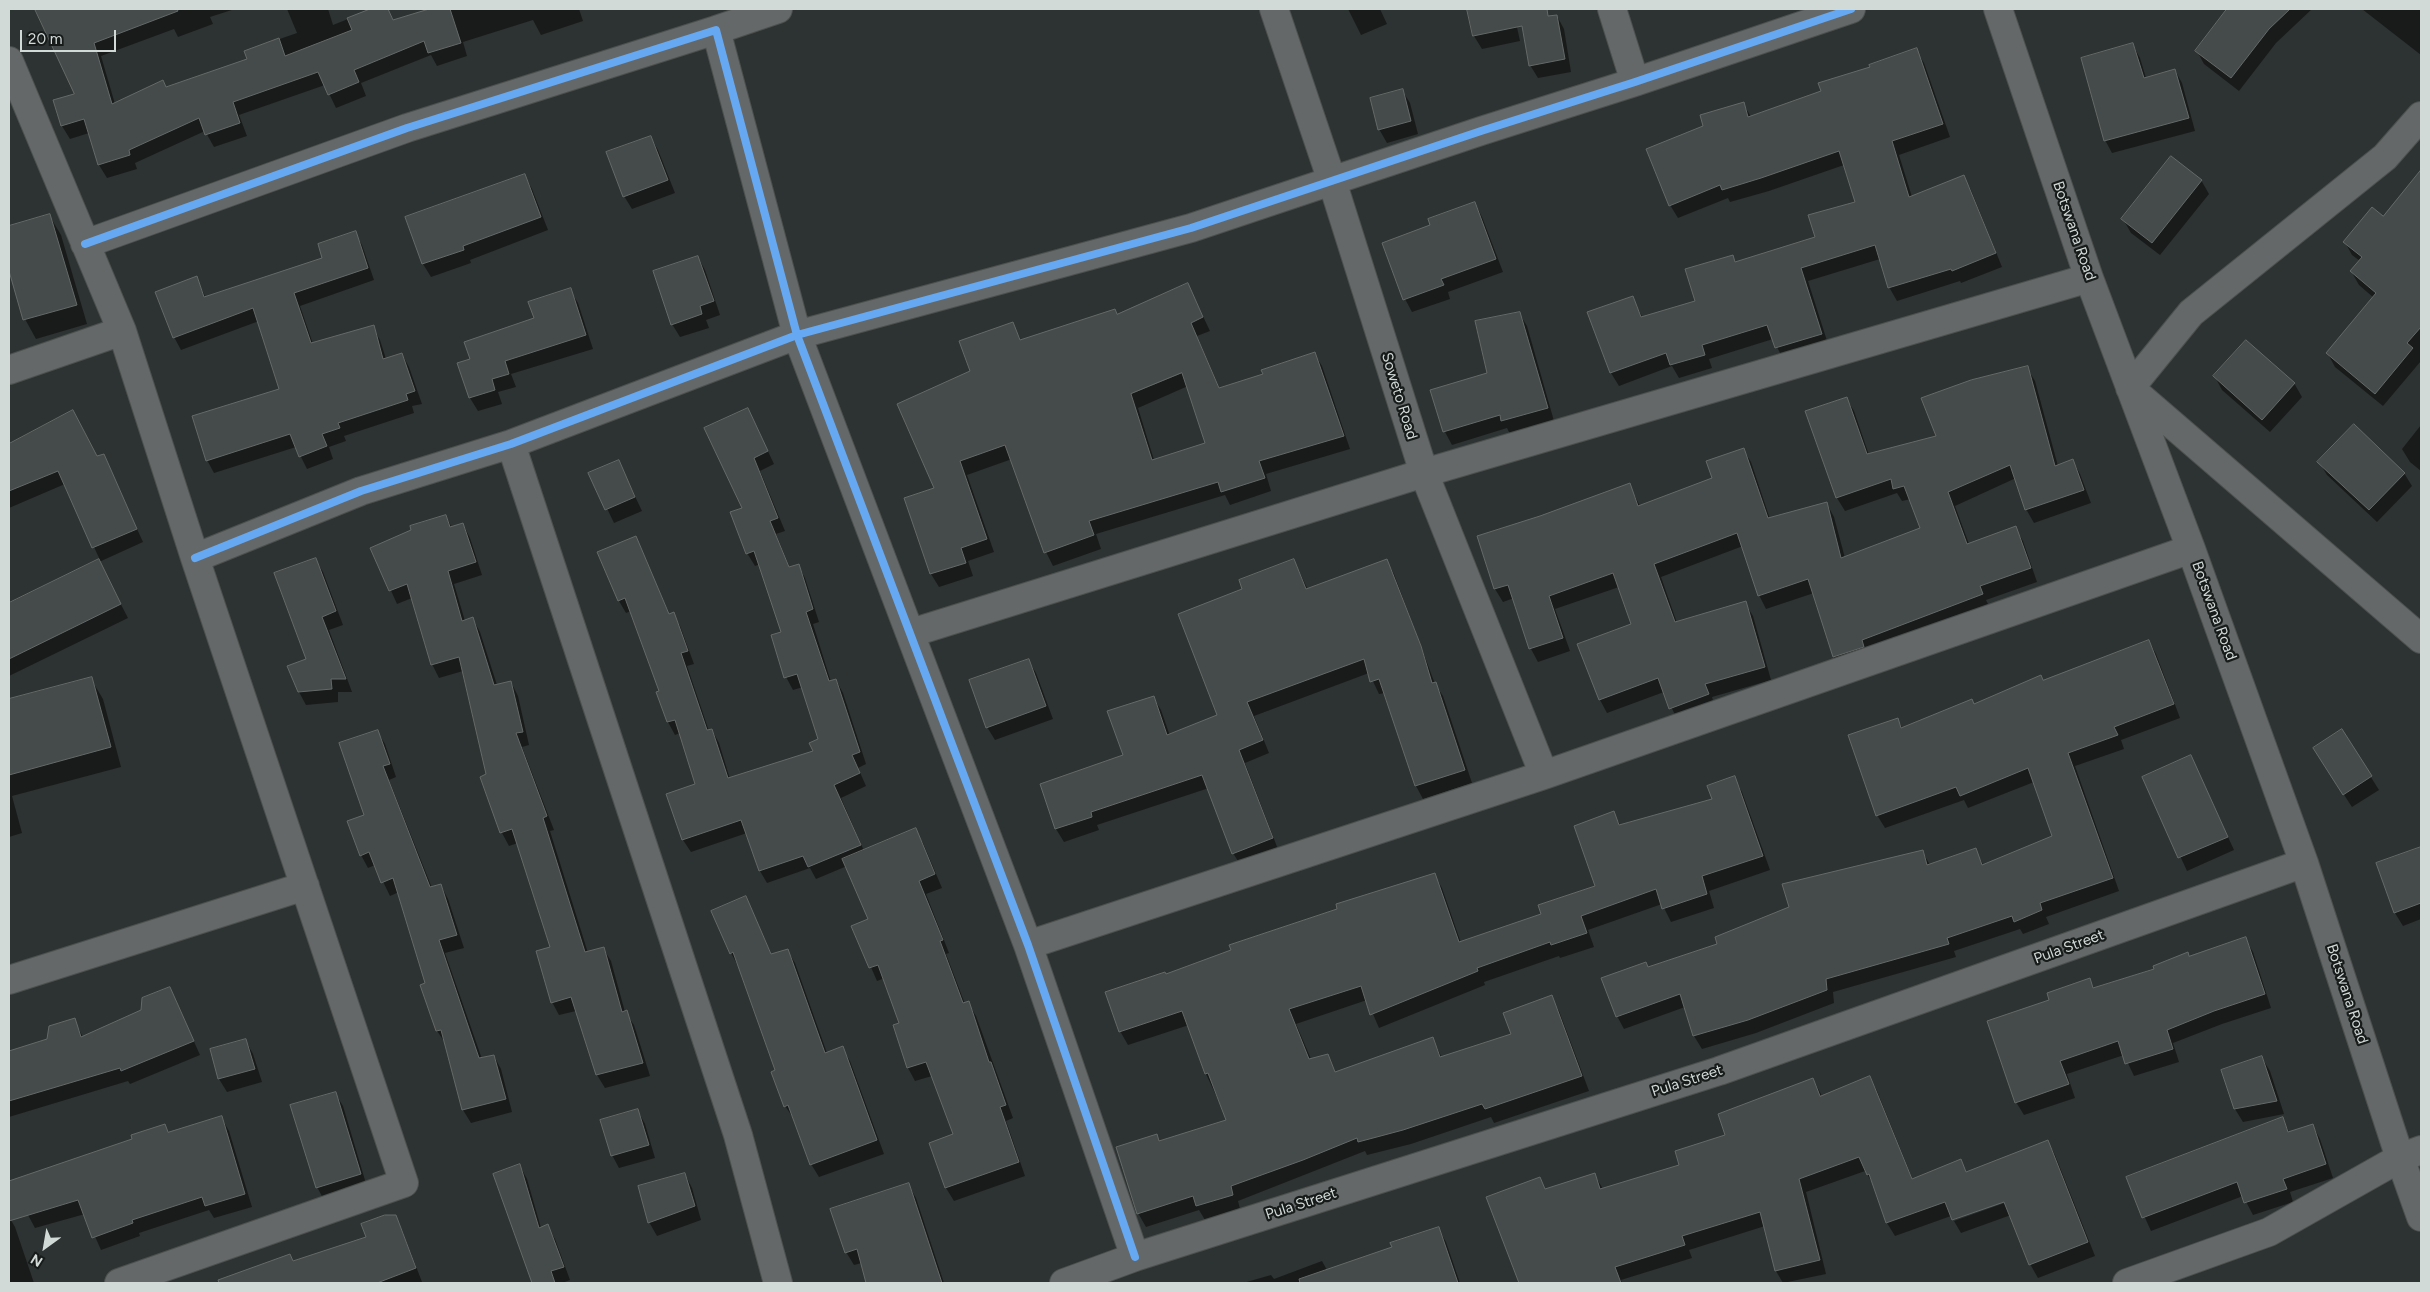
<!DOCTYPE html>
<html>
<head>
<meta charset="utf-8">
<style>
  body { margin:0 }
  #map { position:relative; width:2430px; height:1292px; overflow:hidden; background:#2d3332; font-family:Figtree,sans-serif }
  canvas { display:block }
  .frame { position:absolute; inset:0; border:10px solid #d2dad8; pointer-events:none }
  .north { position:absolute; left:20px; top:1222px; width:50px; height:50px; -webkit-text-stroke:4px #171c1b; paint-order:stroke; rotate:212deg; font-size:14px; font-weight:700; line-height:20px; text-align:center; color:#d2dad8 }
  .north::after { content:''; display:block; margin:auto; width:18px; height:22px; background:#d2dad8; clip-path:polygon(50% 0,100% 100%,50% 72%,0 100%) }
  .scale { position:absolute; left:20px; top:30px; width:96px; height:22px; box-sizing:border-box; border:2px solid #d2dad8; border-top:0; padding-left:6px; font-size:15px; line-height:18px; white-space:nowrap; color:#d2dad8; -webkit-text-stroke:4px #171c1b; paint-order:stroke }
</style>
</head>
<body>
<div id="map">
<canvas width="2430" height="1292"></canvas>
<div class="frame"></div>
<div class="north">N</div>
<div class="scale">20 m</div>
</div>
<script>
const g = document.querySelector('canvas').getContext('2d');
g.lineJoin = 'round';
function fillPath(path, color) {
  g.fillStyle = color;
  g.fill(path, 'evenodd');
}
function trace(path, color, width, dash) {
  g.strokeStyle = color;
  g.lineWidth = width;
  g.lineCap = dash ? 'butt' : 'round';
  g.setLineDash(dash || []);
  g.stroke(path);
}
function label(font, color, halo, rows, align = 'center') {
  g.font = font + ' Figtree,sans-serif';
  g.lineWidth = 4.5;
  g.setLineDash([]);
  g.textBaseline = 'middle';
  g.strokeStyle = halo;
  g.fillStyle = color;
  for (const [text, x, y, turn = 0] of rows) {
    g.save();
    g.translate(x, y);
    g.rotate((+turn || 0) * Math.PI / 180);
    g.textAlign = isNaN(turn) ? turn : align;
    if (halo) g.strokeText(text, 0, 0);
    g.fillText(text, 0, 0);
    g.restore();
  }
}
fillPath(new Path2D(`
  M36,9H235L210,17L213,24L178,37L174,29L101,56L115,104L248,60L245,51L297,33L287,9H328L333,25L373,9H387L394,21L434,9H579L583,21L541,35L533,20L463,42L467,56L437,66L431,55L361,83L366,96L336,108L325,85L239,115L247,136L214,147L205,131L135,163L137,169L107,178L99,165L89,133L70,139L62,126L55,101L76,95Z
  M1348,9H1380L1387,24L1361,35Z
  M1469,9H1513L1520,41L1482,49L1474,36Z
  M2229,9H2312L2276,43L2239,91L2204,64L2197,51Z
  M2362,9H2421V55Z
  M1557,16L1564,29L1571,72L1538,78L1530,65Z
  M2133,45L2140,58L2146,78L2175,70L2182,83L2195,131L2112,153L2105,140Z
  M1916,50L1924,63L1950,137L1899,155L1912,197L1964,177L1971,190L2002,267L1961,283L1960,281L1897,301L1889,287L1880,259L1808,281L1829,347L1784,361L1773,339L1709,359L1712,368L1679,378L1672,366L1619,386L1611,373L1589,313L1632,298L1643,318L1697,302L1732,256L1736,263L1817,238L1856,203L1844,165L1769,191L1730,202L1728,198L1678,218L1670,205L1704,127L1743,103L1751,117L1822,92L1872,67Z
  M1402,90L1410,103L1418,134L1387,143L1379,129Z
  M651,137L658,150L675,193L632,209L624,196Z
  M2421,172V361L2383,406L2335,367L2328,354L2374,298L2359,285L2351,271L2360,261L2352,255L2345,242L2383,218Z
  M525,176L532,189L548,230L470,260L471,263L431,277L423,264L406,218Z
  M2201,180L2209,194L2160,255L2131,233L2123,219Z
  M1475,203L1482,217L1503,272L1448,292L1450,299L1412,312L1405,299L1432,226Z
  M49,215L61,235L87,324L36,339L25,319L9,267V227Z
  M355,233L362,245L374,280L300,306L313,344L373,327L380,340L386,359L402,354L409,367L422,404L412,406L414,413L344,436L346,441L329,447L333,459L307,469L296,447L214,473L207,460L281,390L259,321L181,350L174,337L196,278L206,298L324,259Z
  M698,257L705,270L720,315L706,320L709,328L680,337L672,324Z
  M1188,285L1210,331L1197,336L1220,389L1264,375L1314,353L1322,366L1350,449L1266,474L1271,491L1230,505L1225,495L1096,534L1101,549L1053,566L1046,552L1012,459L967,475L994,552L968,561L973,576L939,587L931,574L906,499L935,489L972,372L1012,323L1021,340L1117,315ZM1188,386L1207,444L1154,460L1138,408Z
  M570,290L578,303L593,349L511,374L516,387L498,392L502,404L478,411L470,398L459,364L471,359L535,319Z
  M1519,313L1527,326L1554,421L1510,434L1507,428L1452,445L1445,432L1432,391L1489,374Z
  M2027,368L2035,381L2058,466L2073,461L2080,474L2091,503L2034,523L2026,509L2016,478L1955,506L1969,544L2015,528L2023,541L2037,582L1986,600L1990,608L1842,670L1834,657L1814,593L1766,609L1759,595L1743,546L1661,577L1677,623L1745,603L1753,616L1771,680L1712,697L1715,708L1678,721L1664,692L1607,713L1600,700L1632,625L1619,587L1555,609L1570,651L1538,662L1531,649L1514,598L1503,602L1495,589L1479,536L1540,517L1629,485L1640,506L1714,479L1743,449L1751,462L1770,519L1827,504L1834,517L1845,558L1922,529L1911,499L1902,501L1897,493L1845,511L1837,498L1806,412L1846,398L1854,411L1869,455L1937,437Z
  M2215,377L2294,383L2302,397L2270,432L2222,390Z
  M754,422L774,464L760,471L785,531L776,534L790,568L798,565L805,578L819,622L813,624L831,682L836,680L843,693L866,764L858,768L866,786L841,798L864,851L915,830L923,843L942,888L926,894L949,953L946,954L965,1004L968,1003L976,1016L1013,1118L1006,1121L1025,1176L954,1201L946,1188L931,1143L955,1135L932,1076L915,1081L908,1068L894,1026L901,1024L885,978L877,981L853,926L870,920L847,866L816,879L810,868L767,883L760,871L747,833L691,852L683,840L667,795L697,785L680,733L675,735L668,722L658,693L660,692L631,611L626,613L619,601L599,553L635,537L670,615L673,614L680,626L694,664L687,666L709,731L712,730L719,743L730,779L814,752L820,740L803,687L793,690L786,677L782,633L760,564L755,566L747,553L743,508Z
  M2421,425V471L2410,462L2402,449Z
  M9,442L10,444L97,458L103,455L143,542L99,562L128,618L9,676V603L100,560L65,484L9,508Z
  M618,461L642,511L614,523L590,473Z
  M2319,462L2404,473L2412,486L2377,522L2327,475Z
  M446,516L452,528L463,524L470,538L482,575L454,584L465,621L473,619L480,632L497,685L511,682L518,696L529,745L522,747L554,830L550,831L588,953L603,948L611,961L625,1012L634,1025L650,1076L605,1088L597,1075L576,1011L559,1015L552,1002L551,948L518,843L509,846L502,833L481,777L487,775L463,671L439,678L432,664L412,598L397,604L372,548Z
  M315,559L323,572L343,625L329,630L352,692H338V702L306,705L299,692L308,659Z
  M1294,560L1308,590L1387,561L1394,574L1435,684L1443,696L1472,783L1423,799L1416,786L1385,693L1379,694L1369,673L1254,716L1269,753L1245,763L1279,852L1241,866L1233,853L1209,788L1097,825L1099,830L1064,842L1056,829L1124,756L1153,697L1161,710L1170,736L1219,716L1243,589Z
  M2149,641L2156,654L2180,718L2121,740L2124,749L2075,766L2119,891L2046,917L2049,924L2023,934L2020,929L1954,951L1956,957L1833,992L1834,1003L1756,1033L1702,1049L1694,1036L1685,1007L1624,1029L1617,1016L1648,968L1719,945L1922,851L1930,865L1975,850L1984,866L2053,837L2034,782L1968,808L1964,800L1885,828L1877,815L1897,719L1903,729L2043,681Z
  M1028,660L1036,673L1053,719L995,740L987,727Z
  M91,679L103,699L121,767L12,796L22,833L9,837V701Z
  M377,731L385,744L396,777L389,780L432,888L441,885L448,899L464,948L445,953L482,1059L494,1056L501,1069L512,1112L471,1123L463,1110L446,1044L437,1031L422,986L427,984L399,892L390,896L375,865L368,868L361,855Z
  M2342,731L2379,790L2352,807L2322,761Z
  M2191,757L2234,850L2187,871L2144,777Z
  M1734,778L1742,792L1770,870L1709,891L1714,908L1671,922L1662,904L1588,930L1594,947L1560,958L1559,956L1484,982L1485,985L1379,1028L1367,1000L1296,1024L1311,1059L1327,1055L1336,1073L1433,1039L1442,1058L1513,1034L1551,997L1559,1011L1589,1091L1494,1123L1491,1117L1411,1144L1367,1155L1365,1151L1238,1201L1240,1209L1205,1220L1199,1210L1146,1227L1138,1213L1156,1136L1160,1142L1228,1121L1206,1074L1189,1025L1128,1045L1120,1031L1166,975L1434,874L1442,888L1461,943L1542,914L1597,887L1613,813L1621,826L1713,800Z
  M2421,848V919L2403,926L2395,913L2377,864Z
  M745,898L772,955L787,950L795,963L827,1053L842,1048L850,1061L884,1154L819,1177L811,1164L794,1119L785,1106L776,1071L738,966L731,953Z
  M2245,939L2253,952L2271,1008L2222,1024L2173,1043L2179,1062L2134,1076L2124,1055L2067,1074L2075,1098L2024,1115L2016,1102L2051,1000L2089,980L2094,988Z
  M170,988L200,1055L130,1084L128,1081L9,1117V1052L48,1040L74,1020L83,1037L142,1011Z
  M246,1041L253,1054L262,1082L227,1092L219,1079Z
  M2262,1058L2270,1071L2284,1114L2243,1122L2235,1109Z
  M1870,1077L1877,1091L1913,1180L1960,1161L1967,1173L2048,1142L2055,1155L2095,1256L2038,1278L2030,1264L2011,1215L1961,1233L1954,1221L2010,1201V1198L1953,1220L1951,1216L1895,1236L1887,1223L1875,1187L1865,1171L1806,1192L1826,1274L1783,1283L1776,1271L1765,1226L1689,1250L1692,1258L1621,1280L1622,1283H1520L1487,1198L1539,1178L1546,1190L1594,1174L1603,1189L1681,1166L1813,1079L1822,1096Z
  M335,1093L343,1106L367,1187L324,1200L317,1187Z
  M638,1111L645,1124L655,1158L619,1168L612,1155Z
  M221,1117L229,1131L252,1207L214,1218L209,1210L139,1233L140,1236L101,1250L85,1214L35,1228L28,1215L134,1140L164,1125L169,1133Z
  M2282,1119L2290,1133L2313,1126L2320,1139L2333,1178L2290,1192L2293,1202L2253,1215L2243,1196L2151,1231L2127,1178Z
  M520,1166L527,1179L541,1228L547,1226L555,1239L570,1280L562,1283H534L495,1175Z
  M685,1174L692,1188L701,1220L657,1236L649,1222Z
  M908,1184L916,1198L944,1283H868L862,1263L854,1265L846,1252Z
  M9,1217L15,1227L34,1283H9Z
  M395,1217L402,1230L422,1282L221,1283L255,1271L290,1255L294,1262L368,1238Z
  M1438,1228L1446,1242L1460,1283H1243L1271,1275L1274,1279L1322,1261L1327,1270L1394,1248Z`), '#0007');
const building = new Path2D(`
  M35,9H177L178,11L94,43L112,104L163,80L166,87L247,59L244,51L279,38L285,56L352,30L347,18L370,9H388L393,20L429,9H450L461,43L428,53L424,41L354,70L359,82L328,95L318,72L233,102L240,123L205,135L199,118L129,150L130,155L98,165L84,119L61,126L53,100L74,94Z
  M1467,9H1547L1548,16L1557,15L1565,59L1529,66L1522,26L1473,36Z
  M2227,9H2290L2269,29L2231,78L2195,51Z
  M2133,43L2144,78L2175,69L2189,118L2104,141L2081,58Z
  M1917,48L1943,124L1892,141L1909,197L1964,175L1996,253L1952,271L1951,269L1888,288L1875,245L1801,268L1822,334L1775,348L1767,325L1702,345L1705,355L1670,365L1666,353L1610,373L1587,312L1633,296L1641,317L1695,301L1685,269L1733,255L1735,262L1815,237L1808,215L1855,202L1839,151L1761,178L1722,190L1720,185L1669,206L1646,149L1703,126L1700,115L1744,102L1748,117L1821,91L1818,83L1870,67L1869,65Z
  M1403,89L1411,121L1378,130L1370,98Z
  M651,136L668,180L623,197L606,152Z
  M2171,156L2202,180L2152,243L2121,219Z
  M2421,170V327L2407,343L2413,348L2375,394L2326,353L2376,293L2350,271L2362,257L2343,242L2372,207L2383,216Z
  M525,174L541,217L463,246L464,250L422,264L405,217Z
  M1475,202L1496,259L1441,279L1444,285L1403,300L1382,243L1430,225L1428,219Z
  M50,214L77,305L23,320L9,271V226Z
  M356,231L368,268L294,293L311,343L374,325L383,359L402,353L415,391L406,394L408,400L338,423L340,428L322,434L327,446L299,457L290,434L206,461L192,416L279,389L253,308L173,338L155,292L197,276L204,297L322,258L318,244Z
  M698,256L714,301L700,306L702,314L671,325L653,271Z
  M1188,283L1203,317L1191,323L1219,388L1263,374L1261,370L1315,352L1344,436L1259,461L1265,478L1221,492L1218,482L1089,521L1094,535L1044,553L1005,445L960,461L987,539L961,548L966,563L930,574L904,498L934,488L897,404L970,371L959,341L1013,322L1020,340L1115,309L1117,314ZM1182,373L1205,443L1152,460L1131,394Z
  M571,288L586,335L505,361L509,374L492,379L495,390L469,398L457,363L470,359L464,342L534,318L528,302Z
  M1520,312L1548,408L1501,421L1500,415L1443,432L1430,390L1487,373L1475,321Z
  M2246,340L2295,383L2262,420L2213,376Z
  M2028,366L2055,466L2073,459L2084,490L2025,510L2010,465L1948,492L1967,544L2016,526L2031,568L1980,586L1983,594L1862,640L1864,647L1833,657L1808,579L1758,596L1737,533L1654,564L1675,622L1746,601L1765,667L1705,684L1709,694L1669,709L1658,678L1599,700L1577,644L1631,624L1613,573L1549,596L1563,638L1529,649L1508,585L1494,589L1477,536L1540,516L1630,483L1638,506L1712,478L1706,461L1744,448L1768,518L1827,502L1841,558L1920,528L1904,486L1893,489L1891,479L1836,498L1805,411L1847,397L1867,454L1936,436L1921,398L1971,380Z
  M748,408L768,451L754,458L778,518L770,521L789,567L799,564L813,609L806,612L829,681L836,679L860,752L852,755L860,773L834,785L861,845L808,867L803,856L759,871L741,820L682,840L666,794L695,784L675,720L667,722L656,692L659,691L625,598L618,601L597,552L636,536L669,614L674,612L688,651L681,653L707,730L712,729L728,778L813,751L809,743L818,739L797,674L784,678L771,635L781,632L754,551L746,554L730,512L742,508L704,428Z
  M73,410L97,456L104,454L137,529L92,548L58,471L9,491V444Z
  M2354,424L2405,473L2369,510L2317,462Z
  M619,460L635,497L605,510L588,473Z
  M446,515L450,527L463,523L476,562L448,571L462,621L473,617L494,685L511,681L523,732L516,733L547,816L543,818L585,952L604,947L622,1012L627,1010L643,1063L596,1075L571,997L551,1003L536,951L550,947L512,829L500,833L480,777L486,774L459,657L431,665L407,584L389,591L370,548L411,530L410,526Z
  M316,558L336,611L322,617L346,679H331L332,689L298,692L287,666L306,659L274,573Z
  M99,559L121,604L9,659V603Z
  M1294,559L1306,589L1387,559L1421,646L1432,683L1436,682L1465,770L1415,786L1379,679L1370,682L1364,659L1247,702L1263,740L1239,750L1273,838L1232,854L1202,775L1091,812L1092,817L1055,829L1040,784L1123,755L1107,711L1154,696L1167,735L1217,715L1178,614L1242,589L1239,580Z
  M2149,640L2174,704L2114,727L2118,735L2068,753L2113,878L2040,903L2042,910L2014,922L2012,916L1947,938L1949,944L1826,979L1827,990L1748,1020L1693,1036L1680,994L1616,1017L1601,978L1646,962L1648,967L1717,944L1715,937L1789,907L1782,884L1923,850L1927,865L1976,848L1982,865L2052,836L2028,768L1960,796L1956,787L1876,816L1848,735L1898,718L1901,728L1972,699L1974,704L2041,675L2043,680Z
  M1029,659L1046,706L986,728L969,680Z
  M92,677L111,747L9,775V699Z
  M2342,729L2372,776L2343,795L2313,748Z
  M378,730L390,764L383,766L430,887L441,884L457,935L439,940L479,1058L494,1055L506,1099L462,1110L441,1030L436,1031L420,985L425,983L393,878L381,883L369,852L360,856L347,821L364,815L339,743Z
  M2191,755L2228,837L2178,858L2142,777Z
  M1735,776L1763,856L1702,876L1707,894L1662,909L1656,889L1581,916L1587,933L1551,945L1550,942L1477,968L1478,971L1370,1015L1361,986L1289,1009L1309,1059L1328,1054L1335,1072L1433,1037L1440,1057L1511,1034L1503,1013L1552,995L1582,1076L1485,1109L1482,1104L1403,1130L1358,1142L1357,1138L1303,1160L1231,1186L1233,1195L1196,1206L1193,1196L1137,1214L1116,1147L1157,1134L1159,1141L1226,1120L1208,1073L1205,1074L1182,1011L1119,1032L1105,992L1165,972L1166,974L1231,950L1229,945L1337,909L1336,904L1435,873L1459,942L1541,914L1538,905L1595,886L1574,826L1614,811L1619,825L1712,799L1707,786Z
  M916,828L935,874L919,881L943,940L940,941L963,1003L969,1001L989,1062H991L1006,1105L1000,1107L1019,1162L945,1188L929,1143L953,1134L926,1062L907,1068L893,1025L899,1023L878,965L869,968L851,926L868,919L842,859Z
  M2421,847V903L2394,913L2376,863Z
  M746,896L771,954L788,949L825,1053L843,1046L877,1140L810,1165L788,1105L784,1107L771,1072L775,1070L733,952L730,954L711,911Z
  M2246,937L2265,994L2214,1011L2167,1030L2173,1049L2125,1064L2118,1041L2060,1061L2069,1084L2015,1103L1987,1021L2049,1000L2047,993L2090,978L2093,988L2154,969L2153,966L2188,952L2189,956Z
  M170,987L194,1041L121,1071L120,1068L9,1101V1051L47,1039L49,1026L75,1018L81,1037L141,1010L142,998Z
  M246,1039L255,1069L218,1079L210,1049Z
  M2262,1056L2277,1101L2234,1109L2221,1070Z
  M1870,1076L1912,1179L1961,1159L1966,1172L2048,1140L2088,1242L2029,1265L2004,1202L1952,1220L1945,1202L1886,1223L1869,1174L1867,1175L1859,1157L1799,1179L1820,1260L1775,1271L1760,1212L1682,1236L1685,1245L1615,1267L1621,1283H1519L1486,1197L1540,1177L1545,1189L1595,1173L1600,1189L1679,1165L1675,1151L1725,1135L1718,1114L1813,1078L1820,1096Z
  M336,1092L361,1174L316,1188L290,1105Z
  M638,1109L649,1145L611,1156L600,1120Z
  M222,1116L245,1194L205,1206L202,1197L132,1220L133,1223L92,1238L78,1200L9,1221V1181L132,1139L131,1135L165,1124L168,1132Z
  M2283,1117L2288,1132L2313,1124L2326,1164L2283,1179L2287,1189L2244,1203L2237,1182L2142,1218L2126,1177Z
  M520,1164L539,1228L548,1224L564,1267L551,1271L555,1283H532L493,1174Z
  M685,1173L695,1206L648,1223L638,1186Z
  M909,1183L942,1283H866L857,1249L845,1253L830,1209Z
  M385,1215H396L416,1268L377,1283H219L218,1280L290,1254L293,1261L366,1237L361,1224Z
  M1439,1227L1458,1283H1300L1299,1279L1392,1247L1390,1243Z`);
fillPath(building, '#454b4a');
trace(building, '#656a69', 1);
const minor = new Path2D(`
  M1274,9L1332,181L1424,473L1544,775
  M1612,9L1635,82
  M1998,9L2089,278L2191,549L2304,863L2400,1158L2421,1217
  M716,30L778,9
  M9,61L122,331L195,558L404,1183L119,1283
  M2421,116L2385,157L2191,313L2130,388L2421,639
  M85,244L407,128L716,30L797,335L1028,945L1135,1257
  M9,370L122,331
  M511,444L738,1135L778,1283
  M195,558L361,491L511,444L797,335L1191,228L1481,131L1635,82L1851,9
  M911,633L1424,473L2089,278
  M1028,945L1544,775L2191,549
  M9,980L305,886
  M1064,1283L1135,1257L1719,1071L2304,863
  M2127,1283L2269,1232L2400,1158L2421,1150`);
trace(minor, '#4c504f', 30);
trace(minor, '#646868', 28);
trace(new Path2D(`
  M85,244L407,128L716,30L797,335L1028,945L1135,1257
  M195,558L361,491L511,444L797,335L1191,228L1481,131L1635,82L1851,9`), '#66a8f1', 8);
label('15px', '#d2dad8', '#171c1b', [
  ["Botswana Road",2074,231,71],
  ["Soweto Road",1399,396,73],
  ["Botswana Road",2214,611,70],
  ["Pula Street",2069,947,-20],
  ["Botswana Road",2347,994,72],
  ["Pula Street",1687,1081,-18],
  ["Pula Street",1301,1204,-18]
]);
</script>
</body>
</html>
